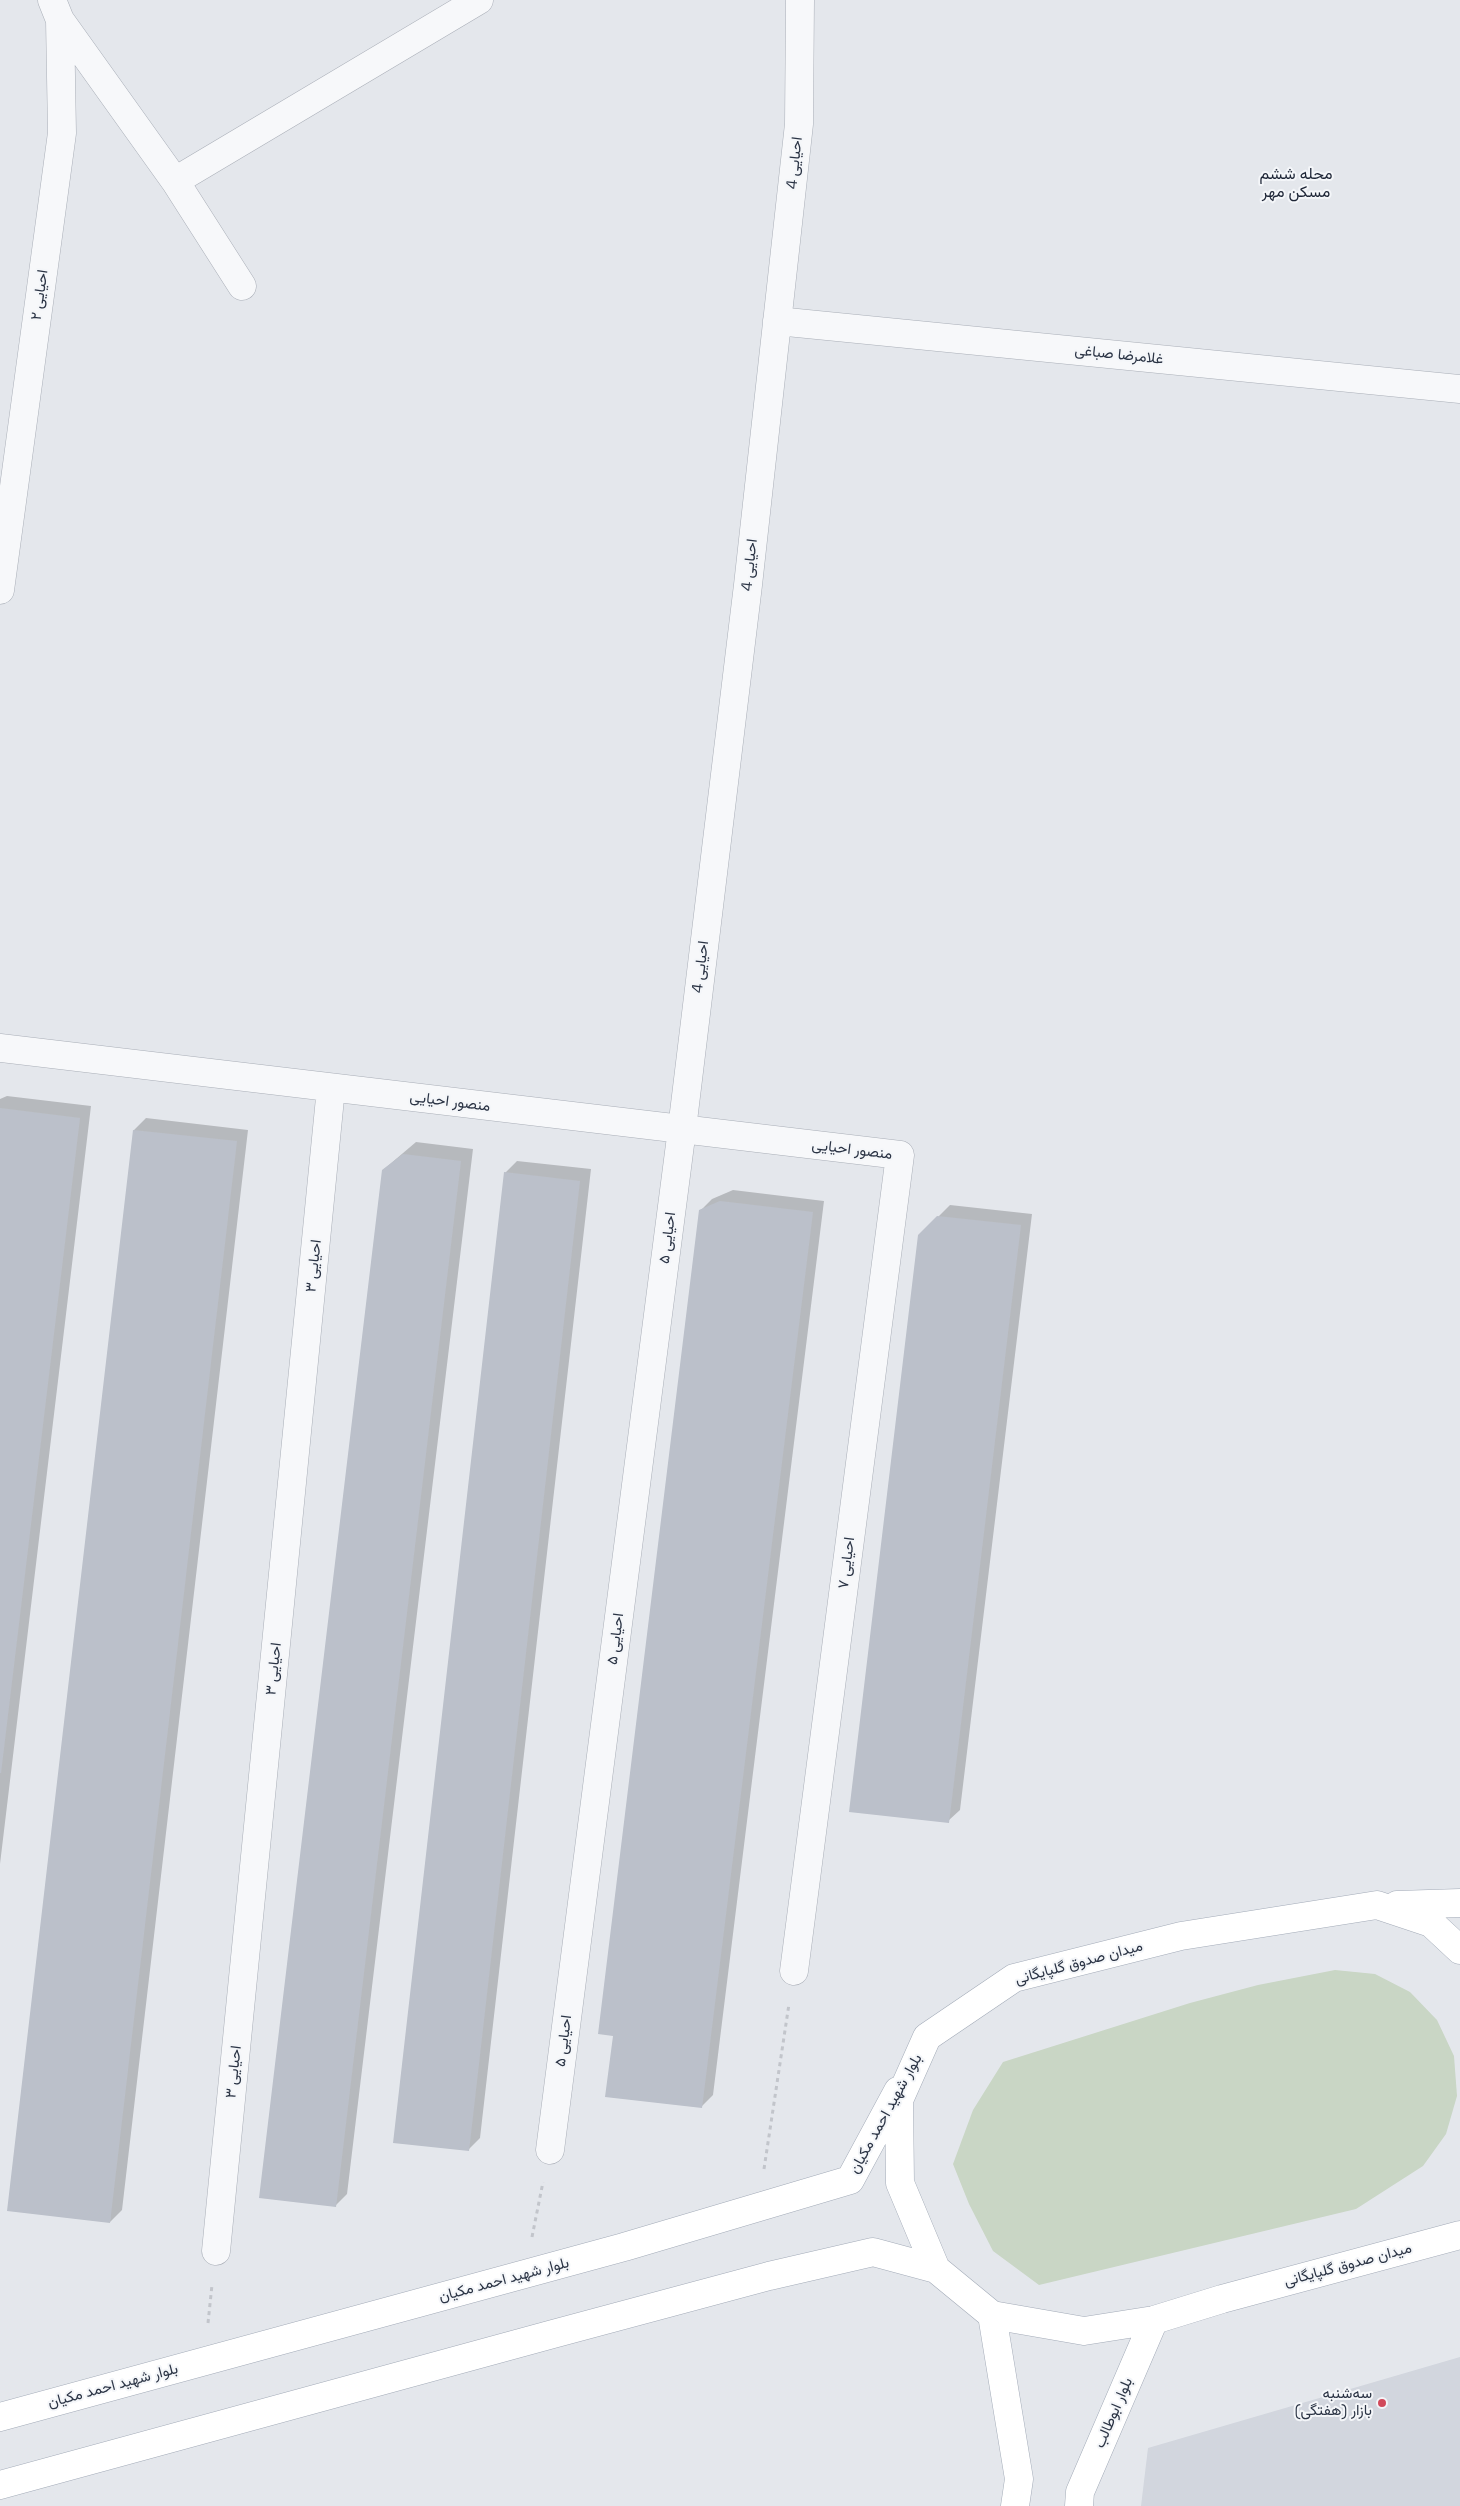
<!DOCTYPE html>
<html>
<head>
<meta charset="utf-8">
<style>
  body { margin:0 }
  canvas { display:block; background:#e4e7ec }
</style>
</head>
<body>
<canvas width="1460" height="2506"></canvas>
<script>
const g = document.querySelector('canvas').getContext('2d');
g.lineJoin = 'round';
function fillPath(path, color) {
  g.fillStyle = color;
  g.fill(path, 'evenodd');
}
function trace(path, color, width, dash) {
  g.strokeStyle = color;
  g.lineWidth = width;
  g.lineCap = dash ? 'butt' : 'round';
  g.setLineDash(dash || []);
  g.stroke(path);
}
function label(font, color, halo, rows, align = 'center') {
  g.font = font + ' "Space Grotesk",Vazirmatn,sans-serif';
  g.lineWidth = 4;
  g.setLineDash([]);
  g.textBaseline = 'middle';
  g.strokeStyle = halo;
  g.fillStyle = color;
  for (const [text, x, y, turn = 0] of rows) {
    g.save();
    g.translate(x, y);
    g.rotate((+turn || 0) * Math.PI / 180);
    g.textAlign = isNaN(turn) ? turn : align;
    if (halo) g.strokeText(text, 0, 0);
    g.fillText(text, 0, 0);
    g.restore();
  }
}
fillPath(new Path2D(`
  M1460,2357V2506H1141L1148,2448Z`), '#d2d6de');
fillPath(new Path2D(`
  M1335,1970L1375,1974L1410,1992L1437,2020L1454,2056L1457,2096L1446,2134L1423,2166L1356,2209L1039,2285L993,2251L969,2204L953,2164L973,2110L1003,2062L1190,2003L1258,1985Z`), '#c9d6c5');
fillPath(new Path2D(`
  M7,1096L91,1106L0,1864V1099Z
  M146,1118L248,1130L122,2210L110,2222L134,1130Z
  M416,1142L473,1149L347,2194L335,2206L383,1170Z
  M517,1161L591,1169L480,2138L468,2150L505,1173Z
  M733,1190L824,1201L713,2095L701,2107L614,2035L700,1211L712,1199Z
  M950,1205L1032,1214L960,1810L948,1821L919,1236Z`), '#0003');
fillPath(new Path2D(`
  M0,1108L80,1118L1,1773H0Z
  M133,1130L237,1141L110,2223L7,2211Z
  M403,1154L461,1161L336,2207L259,2198L382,1170Z
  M504,1172L580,1181L469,2151L393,2143Z
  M720,1201L813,1212L702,2108L605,2097L613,2036L598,2034L699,1210Z
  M937,1216L1021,1225L949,1823L849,1812L918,1235Z`), '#bbc0ca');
const minor = new Path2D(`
  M60,20L175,181L242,286
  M175,181L479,0
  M777,321L1460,389
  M0,590L62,133L60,20L52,0
  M0,1048L900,1155L794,1971
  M550,2150L682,1129L748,585L799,124L800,0
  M216,2251L331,1088`);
const major = new Path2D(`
  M1397,1905L1460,1903
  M1460,1950L1431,1923L1377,1905L1181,1936L1014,1978L927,2037L899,2100L900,2183L936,2269L992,2315L1084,2331L1154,2320L1222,2299L1460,2235
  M992,2315L1019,2479L1015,2506
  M0,2417L624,2247L850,2180L898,2091
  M0,2485L553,2334L769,2276L873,2252L936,2269
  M1079,2506L1080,2492L1154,2320`);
trace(minor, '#a9aeb7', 29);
trace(major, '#a3abb8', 29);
trace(new Path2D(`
  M764,2169L789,2004
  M532,2237L543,2182
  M208,2323L212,2285`), '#c2c5cb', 3, [4, 4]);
trace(minor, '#f7f8fa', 28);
trace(major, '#fff', 28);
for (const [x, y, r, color] of [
  [1382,2403,5,"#d1495b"]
]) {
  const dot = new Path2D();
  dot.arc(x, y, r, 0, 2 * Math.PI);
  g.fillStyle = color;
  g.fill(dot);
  trace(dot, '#f4f6f9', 2);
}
label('15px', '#2b3445', '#f4f6f9', [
  ["احیایی 4",795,163,-84],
  ["احیایی ۲",40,295,-82],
  ["غلامرضا صباغی",1119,355,6],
  ["احیایی 4",750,565,-84],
  ["احیایی 4",701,967,-83],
  ["منصور احیایی",450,1102,7],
  ["منصور احیایی",852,1150,7],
  ["احیایی ۵",668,1238,-83],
  ["احیایی ۳",314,1266,-84],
  ["احیایی ۷",847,1563,-83],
  ["احیایی ۵",616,1639,-83],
  ["احیایی ۳",274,1669,-84],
  ["میدان صدوق گلپایگانی",1079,1963,-15],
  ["احیایی ۵",564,2041,-83],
  ["احیایی ۳",234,2072,-84],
  ["بلوار شهید احمد مکیان",886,2114,-61],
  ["میدان صدوق گلپایگانی",1348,2265,-15],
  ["بلوار شهید احمد مکیان",504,2280,-15],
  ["بلوار شهید احمد مکیان",113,2386,-15],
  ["بلوار ابوطالب",1114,2413,-67]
]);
label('15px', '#2b3445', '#f4f6f9', [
  ["سه‌شنبه",1372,2394],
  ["بازار (هفتگی)",1372,2411]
], 'right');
label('16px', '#1d2536', '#f4f6f9', [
  ["محله ششم",1296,175],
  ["مسکن مهر",1296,193]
]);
</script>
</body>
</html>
